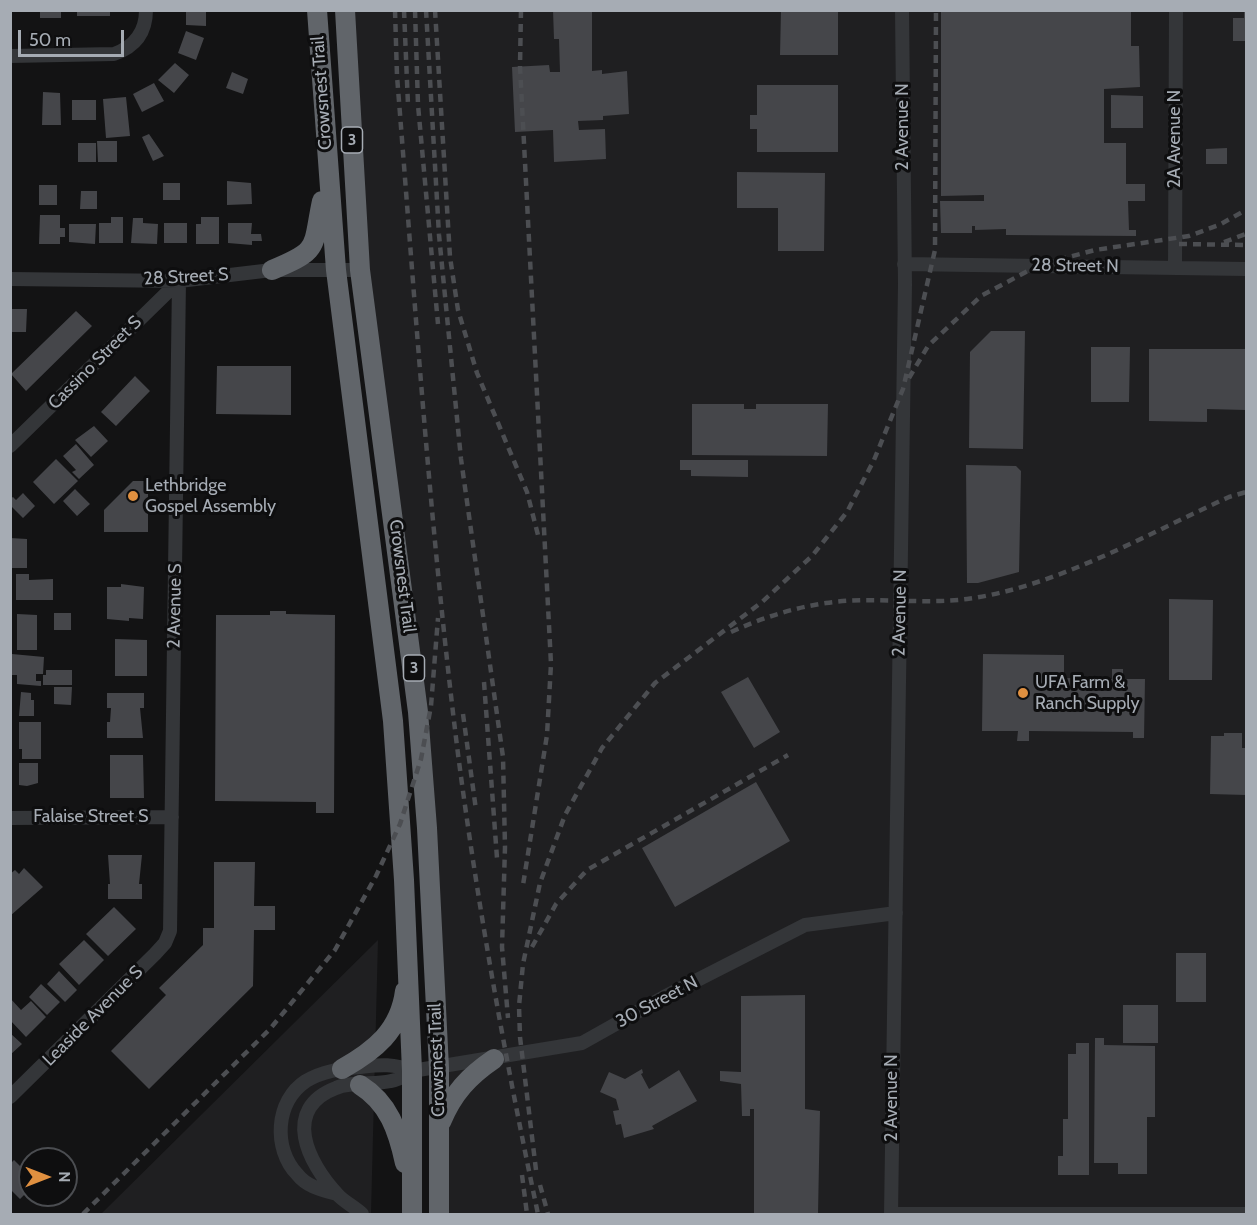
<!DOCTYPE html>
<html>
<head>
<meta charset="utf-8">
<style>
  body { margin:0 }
  #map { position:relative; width:1257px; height:1225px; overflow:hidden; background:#131314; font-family:Cabin,sans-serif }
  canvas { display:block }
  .frame { position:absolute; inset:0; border:12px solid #a6acb4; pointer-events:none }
  .north { position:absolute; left:18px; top:1147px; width:60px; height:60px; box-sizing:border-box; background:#0e0e0f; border:2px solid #4b4d51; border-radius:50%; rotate:90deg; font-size:16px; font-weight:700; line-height:24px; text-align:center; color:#a6acb4 }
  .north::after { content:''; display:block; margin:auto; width:21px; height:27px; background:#e09040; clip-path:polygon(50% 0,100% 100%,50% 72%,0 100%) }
  .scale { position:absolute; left:18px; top:30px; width:106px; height:27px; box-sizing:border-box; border:3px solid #a6acb4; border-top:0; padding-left:8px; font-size:18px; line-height:21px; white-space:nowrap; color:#a6acb4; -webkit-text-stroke:4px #0e0e0f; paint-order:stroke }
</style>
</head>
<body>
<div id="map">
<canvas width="1257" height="1225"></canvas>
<div class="frame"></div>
<div class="north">N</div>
<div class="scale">50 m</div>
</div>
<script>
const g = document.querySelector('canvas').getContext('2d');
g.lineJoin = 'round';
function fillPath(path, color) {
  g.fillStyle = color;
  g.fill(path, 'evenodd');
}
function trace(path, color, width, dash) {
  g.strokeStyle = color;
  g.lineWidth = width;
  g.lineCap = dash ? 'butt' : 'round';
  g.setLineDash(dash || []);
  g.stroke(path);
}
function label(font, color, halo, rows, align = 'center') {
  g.font = font + ' Cabin,sans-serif';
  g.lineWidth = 6;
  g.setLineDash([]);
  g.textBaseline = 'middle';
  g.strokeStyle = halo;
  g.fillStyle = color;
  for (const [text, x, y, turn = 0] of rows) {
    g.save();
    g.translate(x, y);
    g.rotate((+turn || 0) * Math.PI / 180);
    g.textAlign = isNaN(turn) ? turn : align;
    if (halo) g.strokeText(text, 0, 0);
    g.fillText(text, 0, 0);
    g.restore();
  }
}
fillPath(new Path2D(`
  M345,11H1246V1214H439L427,828L360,270Z
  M378,940L371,1214H101Z`), '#1f1f21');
fillPath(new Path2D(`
  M40,10H61V18H40Z
  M77,10H110V16H77Z
  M186,10H206V26L186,25Z
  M553,10H592V71L602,70V74L627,71L629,114L603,116V120L578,121L579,130L605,129L606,159L554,162L553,130L515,132L512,67L549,65L550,72H560L559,39H554Z
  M781,10H838V55H780Z
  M941,10H1131V46H1139L1140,87L1104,89V143H1126V184H1145V201H1128L1129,230H1136V236L1006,235V229L975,230V226H972V233H941L940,201H984V195L941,196Z
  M1244,10H1246V41H1233V18H1244Z
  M186,31L204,38L196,60L178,53Z
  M175,63L189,75L174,93L158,80Z
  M232,72L248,79L243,94L226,88Z
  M154,83L164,101L142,112L133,94Z
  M757,85H838V152H757V129H750V115H757Z
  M43,92L60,93L61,125H42Z
  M1111,95L1143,96V128H1111Z
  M126,97L130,136L106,138L103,99Z
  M72,100H96V120H72Z
  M149,134L164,156L153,161L142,137Z
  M97,141H117V162H98Z
  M78,143H96V162H78Z
  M1227,148V164H1206V149Z
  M737,172L825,173L824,251H778V208H737Z
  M227,181L251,183L252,204L227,205Z
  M163,183H180V200H163Z
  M39,185H57V205H39Z
  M81,191H97V209H80Z
  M40,215H60V228H65V237H60V244H39Z
  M111,217H123V243H99V223H111Z
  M201,217H219V244H196V224H201Z
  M133,218H143V223L158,224L157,244L131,243Z
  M164,223H187V243H164Z
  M228,223H252L251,234H261L262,241H252V245L228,243Z
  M69,224H96L95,244L69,242Z
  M10,309H27L26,332H10Z
  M76,311L92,326L26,391L11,374Z
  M991,331H1025L1023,449L969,448L970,352Z
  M1091,347H1130L1129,402H1091Z
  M1149,349H1246V410L1207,409V422L1149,421Z
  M217,366H291V415L216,414Z
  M135,376L150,391L116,426L101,412Z
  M692,404H744V409H756V404H828L827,456L692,455Z
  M94,426L108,441L91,457L75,440Z
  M76,444L94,465L79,479L72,472L76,470L63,456Z
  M56,459L78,481L54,504L33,482Z
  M680,460H748V477L691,476V470H680Z
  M966,465L1016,466L1021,471L1019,572L978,583H967Z
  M133,481H148V532H104V510Z
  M75,489L90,504L77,516L63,501Z
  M23,493L35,506L23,518L10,505V499L13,497L16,500Z
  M10,538L27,539V568H10Z
  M16,574H29V580L53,579V600H16Z
  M121,584L144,587L143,619L129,618V621L107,619V587H121Z
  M1169,599L1213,600L1212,680H1169Z
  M270,611H286V614L335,615L334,813H316V802L215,801L216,615H270Z
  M54,613H71V630H54Z
  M17,614L37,615V650H17Z
  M115,639L147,640V676H115Z
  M12,654L44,657L43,674H36V681H41V686L17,684V675H12Z
  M983,654L1064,655V678L1112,679V669H1123V679H1145L1144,738H1133V732L1029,731V741H1017L1018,731H982Z
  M46,670H72V685H43V675H46Z
  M748,677L780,732L754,748L721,692Z
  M54,687H72L71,705L54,704Z
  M21,692L31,693V700H34V716H19Z
  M107,693H144V708H140L143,738H107V722H110L111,708H107Z
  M19,722H41V759H22V749H19Z
  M1224,733H1242V748H1246V795L1210,794L1211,736H1224Z
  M110,755H143L144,798H110Z
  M19,763H38V783L27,786L19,785Z
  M756,782L790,841L675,907L642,848Z
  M108,855H142L139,884H142V899H108V884H110Z
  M214,862H255L254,906H275V930H254L253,986L149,1089L111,1051L166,995L159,988L203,945V928H214Z
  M24,868L43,887L10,916V874L15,870L19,874Z
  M114,907L136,929L108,956L86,934Z
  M84,940L104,960L79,985L59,964Z
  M1176,953H1206V1002H1176Z
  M59,971L77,990L65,1002L47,984Z
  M41,984L60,1002L47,1015L29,997Z
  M805,995V1109L820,1111L818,1214H754V1109H750V1116H742L741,1084L720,1081V1071L741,1072V996Z
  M10,998L21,1010L31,1001L46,1017L26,1037L10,1020Z
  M1123,1005H1158V1043H1123Z
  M10,1033L22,1044L10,1055Z
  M1095,1038H1104V1045L1155,1046V1117H1147V1174H1118V1163H1094Z
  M1076,1043H1089V1175H1058V1156H1063V1119H1068V1054H1076Z
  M642,1069L643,1073L641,1074L649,1089L679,1070L697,1101L652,1126L654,1129L624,1138L621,1124L616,1125L613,1111L619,1110L616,1099L600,1092L609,1072L625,1079Z
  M14,1160L30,1176L22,1183L29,1190L20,1199L10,1189V1164Z`), '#45464a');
trace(new Path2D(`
  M10,56L114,54C134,47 146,33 146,10
  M904,264L1246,269
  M1175,268L1176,10
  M10,279L179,281L272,270H360
  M10,446L179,281
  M10,818L172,817
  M10,1097L155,954L165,943L170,931L179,281
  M337,1194C322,1190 307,1187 297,1174C273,1149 275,1101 306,1081C323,1071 340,1069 359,1067C379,1065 393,1063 412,1071
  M362,1214C355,1207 344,1202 337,1194C308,1163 281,1109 336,1088C352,1081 374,1085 391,1081C399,1080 406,1075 412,1071L582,1043L664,997L805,925L896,913
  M891,1214L905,284L902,10
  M891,1214H1246`), '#343639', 14);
trace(new Path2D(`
  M317,10L336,270L393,721L404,880L412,1071V1214
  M345,10L360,270L418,712L427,828L439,1068V1214
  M272,270C321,250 312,248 322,201
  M342,1069C374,1051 400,1031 405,991
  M360,1085C389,1103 398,1131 405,1163
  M441,1122C453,1093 469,1076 494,1059`), '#61656a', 20);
trace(new Path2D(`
  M395,10L397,76C415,302 430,529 458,754C478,908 506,1063 538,1214
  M404,10L408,105
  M415,10L418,105L438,324
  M426,10L439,235L461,459L503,757L505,847L502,947L508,1018
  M435,10L450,257L458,310L477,373L527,492L538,535
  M521,10L520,66L551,664L547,735L523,885
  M1224,242L1246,234
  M1179,244L1246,245
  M909,378L928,346L981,296L1039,265L1095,250L1189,236L1219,225L1246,210
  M731,632C762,618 792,608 826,603C872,596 921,605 967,599C1056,587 1147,534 1229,497L1246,492
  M484,682L497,858
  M463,714L476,810
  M532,947L556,904L587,870L788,755
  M536,1170L520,1037L519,1006L523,964L540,883L565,815L602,748L655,683L762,602L812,556L847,512L874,460L903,389L935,250L936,10
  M522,1175L527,1214
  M540,1185L548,1214
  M83,1214L270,1029L335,950L376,876L400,824L421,759L431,706L438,618`), '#4c4e52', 4.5, [8, 6]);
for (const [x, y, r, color] of [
  [133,496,6,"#e09040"],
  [1023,693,6,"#e09040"]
]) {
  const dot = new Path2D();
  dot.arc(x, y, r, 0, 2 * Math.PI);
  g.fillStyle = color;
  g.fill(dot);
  trace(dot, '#0e0e0f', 2);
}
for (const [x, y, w] of [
  [352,140,21],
  [414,668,21]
]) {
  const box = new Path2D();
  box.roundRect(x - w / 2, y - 13, w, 26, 4.5);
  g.fillStyle = '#0e0e0f';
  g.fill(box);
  trace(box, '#a6acb4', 1.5);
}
label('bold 16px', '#a6acb4', null, [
  ["3",352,140],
  ["3",414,668]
]);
label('18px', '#a6acb4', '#0e0e0f', [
  ["Crowsnest Trail",322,93,-94],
  ["2 Avenue N",903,127,-90],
  ["2A Avenue N",1175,139,-90],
  ["28 Street N",1075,266,1],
  ["28 Street S",186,277,-3],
  ["Cassino Street S",95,363,-45],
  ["Crowsnest Trail",402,576,83],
  ["2 Avenue S",175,606,-89],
  ["2 Avenue N",900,613,-89],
  ["Falaise Street S",91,817],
  ["30 Street N",657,1002,-28],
  ["Leaside Avenue S",93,1016,-45],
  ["Crowsnest Trail",437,1060,-92],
  ["2 Avenue N",892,1098,-90]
]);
label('18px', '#a6acb4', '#0e0e0f', [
  ["Lethbridge",145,486],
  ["Gospel Assembly",145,507],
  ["UFA Farm &",1035,683],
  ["Ranch Supply",1035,704]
], 'left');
</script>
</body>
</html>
